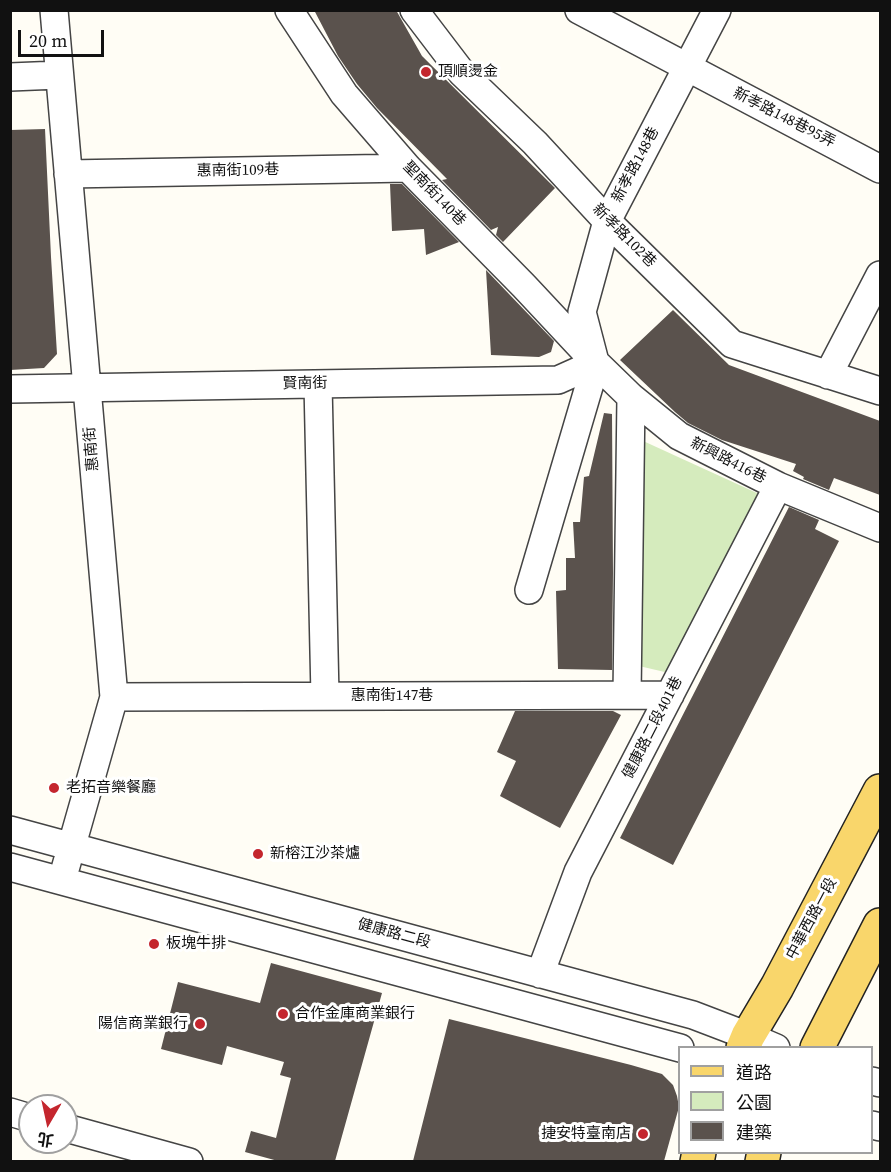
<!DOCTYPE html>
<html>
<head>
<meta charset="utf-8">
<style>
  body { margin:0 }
  #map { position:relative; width:891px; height:1172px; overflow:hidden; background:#fffdf5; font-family:"Source Serif 4","Noto Sans TC",serif }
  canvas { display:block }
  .frame { position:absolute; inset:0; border:12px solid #111; pointer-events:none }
  .legend { position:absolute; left:678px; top:1046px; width:195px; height:108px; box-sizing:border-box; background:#fff; border:2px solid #a0a0a0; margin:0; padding:8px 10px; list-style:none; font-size:18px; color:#111 }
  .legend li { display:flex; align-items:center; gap:12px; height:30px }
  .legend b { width:30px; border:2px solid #a0a0a0 }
  .north { position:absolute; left:18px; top:1094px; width:60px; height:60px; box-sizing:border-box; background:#fff; border:2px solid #a0a0a0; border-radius:50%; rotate:189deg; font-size:16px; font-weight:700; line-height:24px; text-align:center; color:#111 }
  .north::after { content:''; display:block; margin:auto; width:21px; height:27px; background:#c4262e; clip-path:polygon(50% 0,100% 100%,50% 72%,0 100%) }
  .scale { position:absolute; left:18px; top:30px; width:86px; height:27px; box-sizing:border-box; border:3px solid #111; border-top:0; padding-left:8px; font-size:18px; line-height:21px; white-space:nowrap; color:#111; -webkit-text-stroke:4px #fff; paint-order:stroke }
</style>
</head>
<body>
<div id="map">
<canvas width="891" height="1172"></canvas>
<div class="frame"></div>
<ul class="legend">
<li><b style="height:8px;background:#f9d66b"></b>道路</li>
<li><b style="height:16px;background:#d5ebbd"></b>公園</li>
<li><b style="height:16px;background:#5a524d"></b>建築</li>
</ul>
<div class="north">北</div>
<div class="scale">20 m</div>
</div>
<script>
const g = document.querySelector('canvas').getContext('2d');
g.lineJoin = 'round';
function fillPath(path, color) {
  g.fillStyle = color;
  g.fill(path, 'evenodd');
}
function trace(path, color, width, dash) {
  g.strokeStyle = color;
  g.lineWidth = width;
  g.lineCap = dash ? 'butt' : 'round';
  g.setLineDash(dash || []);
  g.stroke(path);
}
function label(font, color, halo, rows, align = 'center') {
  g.font = font + ' "Source Serif 4","Noto Sans TC",serif';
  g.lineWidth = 6;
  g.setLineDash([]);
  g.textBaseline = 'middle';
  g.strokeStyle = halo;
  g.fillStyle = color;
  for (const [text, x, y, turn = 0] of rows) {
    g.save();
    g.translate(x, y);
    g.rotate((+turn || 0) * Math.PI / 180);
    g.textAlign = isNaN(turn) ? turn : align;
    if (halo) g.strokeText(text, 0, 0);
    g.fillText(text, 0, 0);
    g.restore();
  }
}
fillPath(new Path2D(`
  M641,440L759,494L669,673L639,666Z`), '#d5ebbd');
fillPath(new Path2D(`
  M314,10H396L422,56L555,188L503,242L496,235L498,227L491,230L442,180L447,179L377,108L357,84L338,56Z
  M45,129L51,257L57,354L44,368L10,370V130Z
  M390,184H402L459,242L426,255L424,229L392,231Z
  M486,270L554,341L551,352L539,357L491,355Z
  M673,310L729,365L880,421V495L834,478L829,490L803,479L804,477L793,471L796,464L722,440L688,423L675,412L620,360Z
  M604,413L612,414L613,573L612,670L558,669L556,591L566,590V558H575L573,522H580L584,477L589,476Z
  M789,507L819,520L815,529L839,541L673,865L620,838Z
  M515,711H613L621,715L560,828L500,796L516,761L497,752Z
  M271,963L382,993L335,1161H278L245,1152L251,1131L276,1138L291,1078L280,1075L284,1062L227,1046L222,1065L161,1049L178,982L260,1003Z
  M449,1019L631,1065L662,1074L673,1085L677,1096L679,1107L664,1161H413Z`), '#5a524d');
const minor = new Path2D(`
  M54,10L114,697L62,880
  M289,10L344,94L408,168L524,286L596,363L631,397L679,436L778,486L880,528
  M414,10L462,73L535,143L607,221L732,344L880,391
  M579,10L880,169
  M10,77L59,75
  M68,174L408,168
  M594,358L582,312L607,221L717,10
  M828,375L880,275
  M318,384L325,696
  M10,389L558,380L596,363
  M529,590L596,363
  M627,695L631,397
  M114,697L670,695
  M10,830L693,1015L748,1036L776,1048
  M10,867L680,1048
  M540,974L578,872L778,486
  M872,1081L880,1083
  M10,1112L30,1118
  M872,1125L880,1127
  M66,1128L189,1162`);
const major = new Path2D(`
  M743,1048L748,1036L777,987L880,791
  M817,1048L880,925
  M697,1162L699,1152
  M762,1162L764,1152`);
trace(minor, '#444', 30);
trace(major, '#222', 36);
trace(minor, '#fff', 27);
trace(major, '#f9d66b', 33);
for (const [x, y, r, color] of [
  [426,72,6,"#c4262e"],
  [54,788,6,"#c4262e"],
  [258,854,6,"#c4262e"],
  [154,944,6,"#c4262e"],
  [283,1014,6,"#c4262e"],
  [200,1024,6,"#c4262e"],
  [643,1134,6,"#c4262e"]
]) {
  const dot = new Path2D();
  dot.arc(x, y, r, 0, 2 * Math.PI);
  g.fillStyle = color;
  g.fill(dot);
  trace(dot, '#fff', 2);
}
label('15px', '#111', '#fff', [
  ["頂順燙金",438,72],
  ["老拓音樂餐廳",66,788],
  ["新榕江沙茶爐",270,854],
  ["板塊牛排",166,944],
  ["合作金庫商業銀行",295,1014],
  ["陽信商業銀行",188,1024,"right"],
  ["捷安特臺南店",631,1134,"right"]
], 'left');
label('15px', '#111', '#fff', [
  ["新孝路148巷95弄",784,118,27],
  ["新孝路148巷",636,165,-62],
  ["惠南街109巷",238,171,-1],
  ["聖南街140巷",434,194,46],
  ["新孝路102巷",624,236,45],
  ["賢南街",305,384,-1],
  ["惠南街",92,449,-95],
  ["新興路416巷",728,461,27],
  ["惠南街147巷",392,696],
  ["健康路二段401巷",653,728,-63],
  ["中華西路一段",812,919,-62],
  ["健康路二段",394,934,15]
]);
</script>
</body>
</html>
